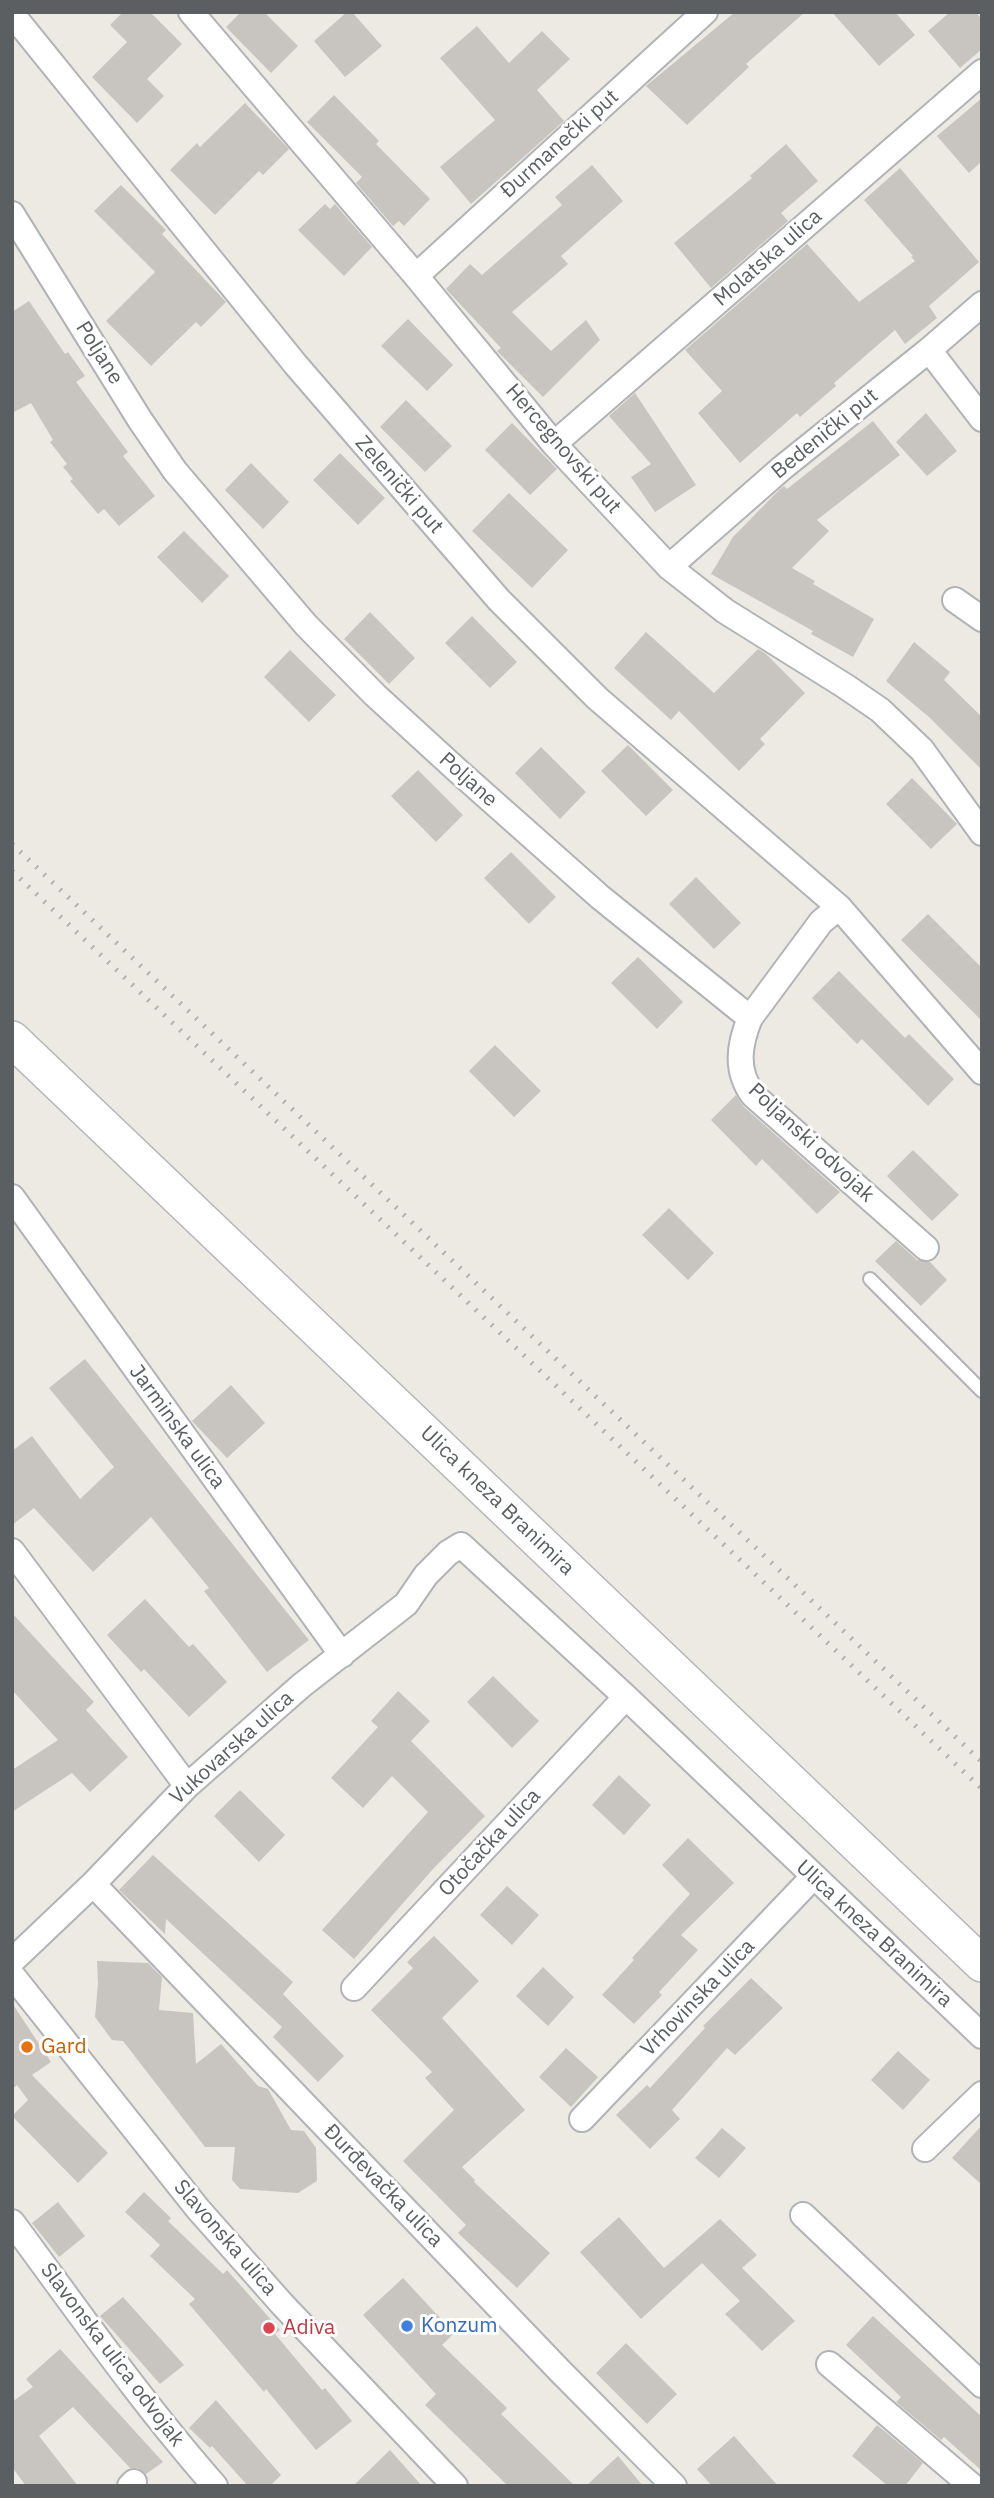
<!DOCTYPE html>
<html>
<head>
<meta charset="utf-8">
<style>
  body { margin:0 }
  #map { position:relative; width:994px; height:2498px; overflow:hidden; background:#eceae3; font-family:"IBM Plex Sans",sans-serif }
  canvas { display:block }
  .frame { position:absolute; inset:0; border:14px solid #5b5f62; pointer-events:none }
</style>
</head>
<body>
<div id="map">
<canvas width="994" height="2498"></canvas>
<div class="frame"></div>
</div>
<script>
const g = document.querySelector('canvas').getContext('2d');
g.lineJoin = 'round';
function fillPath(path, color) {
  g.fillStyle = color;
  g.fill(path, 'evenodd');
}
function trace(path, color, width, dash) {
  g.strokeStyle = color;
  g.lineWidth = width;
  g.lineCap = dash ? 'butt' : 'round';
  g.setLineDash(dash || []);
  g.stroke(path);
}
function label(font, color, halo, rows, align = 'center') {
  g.font = font + ' "IBM Plex Sans",sans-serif';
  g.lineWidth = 6;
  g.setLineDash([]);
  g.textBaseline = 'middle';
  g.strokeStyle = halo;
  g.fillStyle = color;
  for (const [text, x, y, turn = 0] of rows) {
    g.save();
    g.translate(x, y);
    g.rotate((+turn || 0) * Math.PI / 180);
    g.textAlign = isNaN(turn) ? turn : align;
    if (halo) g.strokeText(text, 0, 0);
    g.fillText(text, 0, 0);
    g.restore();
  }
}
fillPath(new Path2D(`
  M123,12H150L182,44L147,79L164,96L137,123L92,77L127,42L110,25Z
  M241,12H264L298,46L271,73L226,27Z
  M347,12H352L382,46L345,77L314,41Z
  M735,12H805L746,64L749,67L687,125L646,86Z
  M832,12H895L915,35L879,66Z
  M950,12H976L982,20V49L960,68L928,31Z
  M477,26L509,63L542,31L570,59L537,90L564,121L471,204L440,167L495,120L440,58Z
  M334,95L379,141L376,144L430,199L404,226L399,221L393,226L356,183L362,177L307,122Z
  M982,98V161L969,173L937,136Z
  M245,103L289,149L263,175L259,171L215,215L170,170L197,143L200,147Z
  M786,144L818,181L781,213L788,221L711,288L674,243L752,178L750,176Z
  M592,165L623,201L561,256L568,264L512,312L551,351L586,320L600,340L543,397L497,351L501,348L446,289L470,264L482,275L562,205L555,197Z
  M900,168L979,262L929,306L937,318L905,344L895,330L834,383L836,386L800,417L797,413L740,463L698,413L722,391L685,350L807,244L859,302L915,261L911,257L913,256L864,200Z
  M121,185L166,230L162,234L226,302L201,327L196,322L151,366L106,321L155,272L94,211Z
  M325,204L330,209L335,204L372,247L344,276L298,230Z
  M29,301L65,354L68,352L85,376L76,382L128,452L123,456L155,496L119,526L104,509L98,514L70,481L73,479L63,467L67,464L50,442L53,440L31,403L12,413V312Z
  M408,319L453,365L427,391L381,346Z
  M635,393L696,485L655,512L631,477L651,464L609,416Z
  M406,400L452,446L425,472L380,427Z
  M926,413L957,451L927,476L896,442Z
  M873,421L900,455L817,520L829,531L792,568L815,581L813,584L874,619L853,657L811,634L813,631L711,574L733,537L779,490L784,486L787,489Z
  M512,423L557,469L530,495L485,450Z
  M340,453L385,498L358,525L313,480Z
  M251,463L289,502L263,529L225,490Z
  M509,493L568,550L532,588L472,531Z
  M184,531L229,576L202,603L157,557Z
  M370,612L415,658L389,684L344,639Z
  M472,616L517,662L490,688L445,643Z
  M646,632L714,693L758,649L766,654L805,693L760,739L765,744L739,771L679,711L671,720L614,668Z
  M914,642L950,672L944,680L982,717V770L930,718L886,681Z
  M290,650L336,695L309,722L264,677Z
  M628,745L673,790L646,816L601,771Z
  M541,747L586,792L560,819L515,773Z
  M418,770L463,815L436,842L391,796Z
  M912,778L957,824L931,849L886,804Z
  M511,852L556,897L529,924L484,878Z
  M696,877L741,923L714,949L669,904Z
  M928,914L982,968V1021L901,940Z
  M638,957L683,1002L657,1029L611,983Z
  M839,971L905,1038L909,1034L954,1079L928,1106L862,1039L857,1044L812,998Z
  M495,1045L541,1091L514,1117L469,1071Z
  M736,1095L743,1106L840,1192L817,1214L762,1159L756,1166L711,1120Z
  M913,1150L959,1195L932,1221L887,1176Z
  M669,1208L714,1253L688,1280L642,1235Z
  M896,1241L917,1260L930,1262L947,1280L921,1306L875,1261Z
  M85,1359L309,1640L267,1672L204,1591L209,1588L151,1517L93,1572L34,1508L12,1525V1451L32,1436L80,1499L114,1467L49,1388Z
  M231,1385L265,1423L227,1458L192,1421Z
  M145,1599L189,1647L193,1644L227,1682L189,1717L144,1669L141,1672L107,1635Z
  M12,1613L94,1702L86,1710L128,1757L90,1792L72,1773L12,1812V1770L58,1740L12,1690Z
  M493,1676L539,1721L512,1748L467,1702Z
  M398,1691L430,1721L411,1741L485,1816L433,1869L354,1959L322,1930L428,1812L392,1776L363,1808L331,1778L378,1727L371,1721Z
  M619,1775L651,1805L624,1835L592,1805Z
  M240,1790L285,1835L259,1862L214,1816Z
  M688,1838L734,1883L681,1935L698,1950L659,1992L662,1995L634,2024L602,1995L634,1960L632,1958L690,1894L662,1865Z
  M153,1855L293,1982L283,1994L344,2056L318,2082L273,2037L282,2027L166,1919L165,1934L119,1890Z
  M507,1886L539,1915L512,1945L480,1915Z
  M434,1936L479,1981L442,2018L525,2110L462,2167L475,2180L474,2182L550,2253L517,2288L458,2233L466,2225L403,2161L454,2110L425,2078L432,2072L371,2010L413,1968L407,1962Z
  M97,1961L148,1963L162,1977L159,2010L193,2013L196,2064L221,2044L258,2086L268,2089L291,2130L304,2131L316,2148L317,2181L298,2193L240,2189L232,2180L235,2147H205L123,2041L112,2040L95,2017L98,1983Z
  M543,1967L574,1997L548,2026L516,1996Z
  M751,1978L783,2008L735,2055L727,2048L672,2110L680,2119L650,2149L616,2115L647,2085L650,2088L705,2028L703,2026Z
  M12,2003L51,2062L32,2075L108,2153L78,2183L12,2116L28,2100L17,2085L12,2089Z
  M566,2048L598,2077L571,2107L539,2077Z
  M898,2051L930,2080L903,2110L871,2080Z
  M982,2125V2185L952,2158Z
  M722,2128L746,2148L719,2178L695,2158Z
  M144,2192L171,2218L168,2221L223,2274L227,2270L280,2330L275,2334L322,2390L325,2388L352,2421L316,2450L266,2389L264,2392L189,2304L195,2299L150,2256L160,2245L125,2212Z
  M58,2202L85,2236L59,2257L32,2223Z
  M619,2217L664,2268L720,2219L757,2255L742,2268L795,2321L762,2351L725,2314L740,2301L702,2263L641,2319L580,2252Z
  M403,2278L454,2333L442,2345L507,2408L501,2414L575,2486H508L425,2405L436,2394L363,2315Z
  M123,2297L184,2365L160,2384L100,2316Z
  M873,2316L982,2417V2471L944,2437L941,2440L896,2402L901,2397L846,2345Z
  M626,2343L677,2394L647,2424L596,2373Z
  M60,2349L163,2462L146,2474L138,2468H130L73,2407L39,2436L78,2486H26L12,2467V2402L33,2387L26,2379Z
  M216,2400L281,2475L270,2486H248L212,2446L210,2448L189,2428Z
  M877,2425L923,2463L905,2486H888L852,2456Z
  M734,2436L778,2486H712L697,2469Z
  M390,2450L422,2486H353Z
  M618,2456L643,2486H586Z`), '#c8c5c0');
const service = new Path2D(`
  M870,1279L982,1391`);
const minor = new Path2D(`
  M191,12L416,276L554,444L669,567L725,611L845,686L880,710L922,750L982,833
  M12,14L296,365L499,600L597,698L839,907
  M12,214L140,420L175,471L306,625L375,695L458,771L600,897L750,1018L821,922L839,907L982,1072
  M416,276L705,12
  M929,350L982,419
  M554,444L982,72
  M669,567L782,468L929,350L982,304
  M955,600L982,619
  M750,1018C739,1045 735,1070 753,1095L926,1248
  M12,1197L342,1655
  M12,1551L187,1786
  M93,1884L560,2371L674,2486
  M12,1961L93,1884L187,1786L302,1685L406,1604L426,1575L448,1553L461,1545L626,1697L982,2036
  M12,1975L198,2209L282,2304L455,2486
  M354,1988L626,1697
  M582,2119L813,1877
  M925,2149L982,2094
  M803,2215L982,2385
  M12,2222C78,2311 141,2402 215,2486
  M829,2364L972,2486
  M130,2486L134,2482`);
const secondary = new Path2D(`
  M12,1039L982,1964`);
trace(service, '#b1b4b7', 16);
trace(minor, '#b1b4b7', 28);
trace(secondary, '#b2b6b9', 38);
trace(service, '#fff', 12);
trace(minor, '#fff', 24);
trace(secondary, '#fff', 35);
trace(new Path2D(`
  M12,844L982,1762
  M12,871L982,1789`), '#b1b2b2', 5, [2, 9]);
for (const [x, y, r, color] of [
  [27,2047,7,"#e8710a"],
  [407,2326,7,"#3f7fe0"],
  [269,2328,7,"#e0444e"]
]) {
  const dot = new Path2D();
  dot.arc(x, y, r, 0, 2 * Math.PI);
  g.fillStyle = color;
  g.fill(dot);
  trace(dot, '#fff', 2.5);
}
label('21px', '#5b5f62', '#fff', [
  ["Đurmanečki put",560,144,-42],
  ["Molatska ulica",768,258,-41],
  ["Poljane",99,353,58],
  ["Bedenički put",825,434,-39],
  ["Hercegnovski put",563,449,49],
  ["Zelenički put",399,485,49],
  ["Poljane",468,780,42],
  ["Poljanski odvojak",811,1143,43],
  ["Jarminska ulica",177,1427,54],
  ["Ulica kneza Branimira",497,1501,44],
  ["Vukovarska ulica",232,1748,-42],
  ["Otočačka ulica",490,1843,-47],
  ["Ulica kneza Branimira",874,1934,43],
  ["Vrhovinska ulica",698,1998,-46],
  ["Đurđevačka ulica",383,2186,46],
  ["Slavonska ulica",225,2238,49],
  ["Slavonska ulica odvojak",112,2355,53]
]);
label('21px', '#c56008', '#fff', [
  ["Gard",41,2047]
], 'left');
label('21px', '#366cbe', '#fff', [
  ["Konzum",421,2326]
], 'left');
label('21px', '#be3a42', '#fff', [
  ["Adiva",283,2328]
], 'left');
</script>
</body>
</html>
